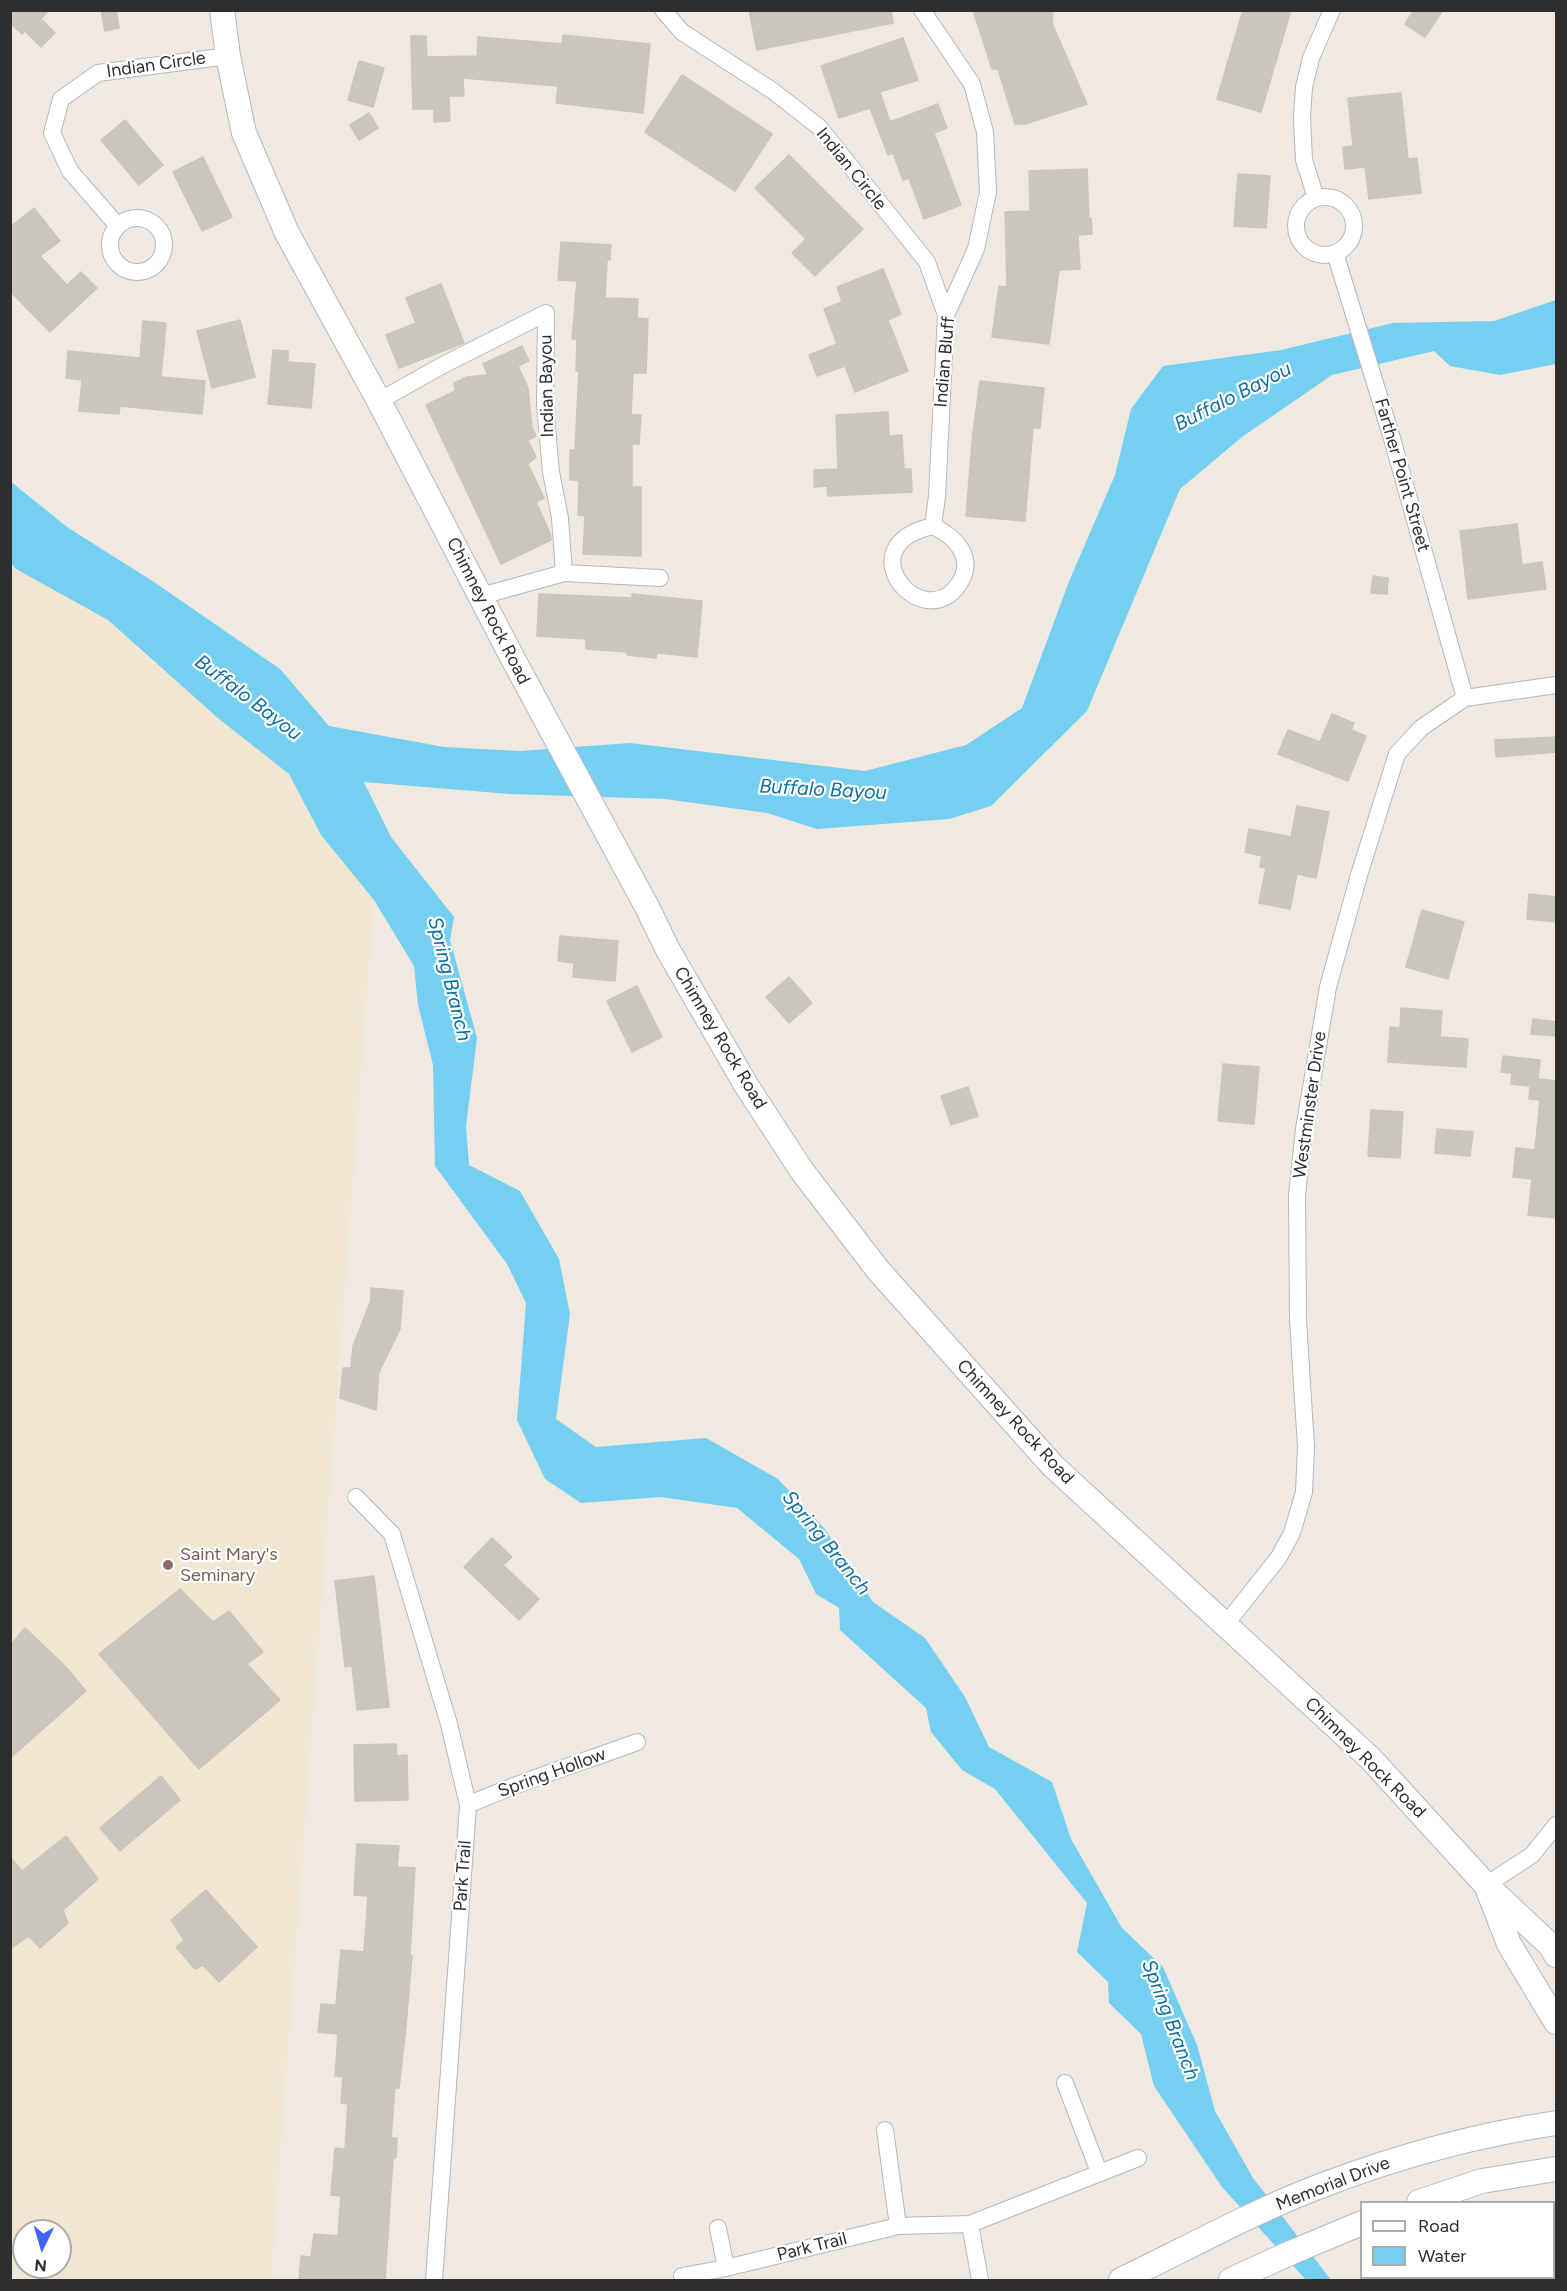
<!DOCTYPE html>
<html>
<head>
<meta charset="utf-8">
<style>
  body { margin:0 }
  #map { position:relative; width:1567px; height:2291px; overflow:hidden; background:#efe9e1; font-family:Figtree,sans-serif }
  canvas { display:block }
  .frame { position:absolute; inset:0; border:12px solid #2e2e2e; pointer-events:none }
  .legend { position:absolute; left:1360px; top:2201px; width:195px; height:78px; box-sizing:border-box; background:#fff; border:2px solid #ababab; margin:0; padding:8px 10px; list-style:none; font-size:18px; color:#2e2e2e }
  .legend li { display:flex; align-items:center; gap:12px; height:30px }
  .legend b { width:30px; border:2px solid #ababab }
  .north { position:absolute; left:12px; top:2219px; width:60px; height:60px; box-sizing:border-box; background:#fff; border:2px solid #ababab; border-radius:50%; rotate:185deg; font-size:16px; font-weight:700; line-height:24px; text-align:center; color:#2e2e2e }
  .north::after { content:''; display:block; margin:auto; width:21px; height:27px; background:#4264fb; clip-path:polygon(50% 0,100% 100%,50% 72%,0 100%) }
</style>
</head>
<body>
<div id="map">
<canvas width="1567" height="2291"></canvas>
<div class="frame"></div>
<ul class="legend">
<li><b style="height:8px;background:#fff"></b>Road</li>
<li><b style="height:16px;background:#75cff0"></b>Water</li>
</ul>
<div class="north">N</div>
</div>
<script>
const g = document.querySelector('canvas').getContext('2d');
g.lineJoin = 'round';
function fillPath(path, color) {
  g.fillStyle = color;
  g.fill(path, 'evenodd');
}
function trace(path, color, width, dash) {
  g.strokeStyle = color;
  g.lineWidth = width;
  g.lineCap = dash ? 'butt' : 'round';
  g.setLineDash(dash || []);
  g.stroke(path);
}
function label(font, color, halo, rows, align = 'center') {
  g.font = font + ' Figtree,sans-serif';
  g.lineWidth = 4.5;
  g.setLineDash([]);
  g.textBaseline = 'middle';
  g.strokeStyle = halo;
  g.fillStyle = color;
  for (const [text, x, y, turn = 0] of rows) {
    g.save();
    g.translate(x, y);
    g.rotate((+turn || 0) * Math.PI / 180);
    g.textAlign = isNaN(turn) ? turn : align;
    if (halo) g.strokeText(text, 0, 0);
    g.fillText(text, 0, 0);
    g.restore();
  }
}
fillPath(new Path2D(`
  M10,563L17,569L108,620L219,719L289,774L321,835L374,900L271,2280H11ZM24,2231H60V2267H24Z`), '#f0e6d1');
fillPath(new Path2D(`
  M1556,300V364L1500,375L1450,366L1434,351L1332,375L1242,437L1180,489L1087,711L991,806L949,819L817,829L767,813L665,799L509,794L364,782L391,837L454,917L450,940L477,1038L466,1126L469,1165L520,1191L559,1259L570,1314L556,1419L596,1447L706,1438L778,1479L824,1528L873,1602L925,1638L965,1697L989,1747L1052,1782L1071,1839L1122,1928L1163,1967L1197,2045L1215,2111L1253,2178L1331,2280H1306L1222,2187L1154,2086L1141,2034L1109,2003L1108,1982L1077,1952L1087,1903L995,1789L962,1770L931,1732L926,1708L840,1630L839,1608L816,1594L799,1559L737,1508L661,1497L581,1503L545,1479L517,1420L526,1303L507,1264L435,1166L433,1065L418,1005L414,966L374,900L321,835L289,774L219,719L108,620L16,569L11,563L10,481L67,527L154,582L280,669L329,726L444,747L520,751L630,743L865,771L966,745L1022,708L1070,579L1115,475L1131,409L1163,366L1281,350L1393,323L1494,321Z`), '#75cff0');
const building = new Path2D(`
  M10,10H49L41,19L55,33L41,47L25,31L22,34L10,23Z
  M101,10H116L119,28L105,31Z
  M749,10H891L893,23L757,50Z
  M973,10H1053L1052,23L1087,104L1025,124H1015L998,69H992Z
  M1243,10H1291L1261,112L1217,99Z
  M1414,10H1443L1425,37L1405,24Z
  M563,35L650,44L643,113L556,103L558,86L463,78L464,96H449L450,121L434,122V109H413L411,36H426L427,57L477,56L478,37L562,44Z
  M903,38L918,80L880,92L890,122L938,104L947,128L934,133L961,205L924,219L909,178L903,180L893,153L888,155L870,108L839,118L821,66Z
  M359,61L384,68L373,107L348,100Z
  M682,75L772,134L735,191L645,132Z
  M1401,93L1408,159L1417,158L1421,193L1369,199L1365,167L1345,169L1343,147L1353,146L1348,98Z
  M369,113L378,128L359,140L350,125Z
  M125,120L163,165L139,185L101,140Z
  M789,155L863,229L815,276L792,253L806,239L755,188Z
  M203,157L232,217L202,231L173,172Z
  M1087,169L1089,219L1091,218L1092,234L1078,235L1080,269L1059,270L1049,344L992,337L999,286L1007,287L1005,212L1030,211L1029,171Z
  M1238,174L1270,176L1266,228L1234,226Z
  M34,208L60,241L40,256L67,285L81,272L97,288L50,332L10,291V227Z
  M561,242L611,245L610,260H607L605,298L638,299L637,318L648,319L646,373H633L631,415H641L639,444H632V487H641V556L583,554L585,516L578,515L579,480H570V450H575L579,371H576L577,339H572L577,281L558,280Z
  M883,269L901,314L888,320L908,371L855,392L845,366L817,376L809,355L837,344L824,309L842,302L837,287Z
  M441,284L464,343L399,368L386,335L416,323L406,298Z
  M240,320L255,377L212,388L197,331Z
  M143,321L166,323L161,377L205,381L202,414L120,406L119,414L79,411L82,380L66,378L68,351L140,358Z
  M522,346L529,361L518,366L528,388L532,428L536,436L528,440L536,457L528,464L544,498L536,502L550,533L551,540L501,564L426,405L455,391L454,383L467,377L488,375L483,364Z
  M273,350L288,351V362L315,364L311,408L268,404Z
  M980,381L1044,388L1040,428H1033L1025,521L966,516L973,432Z
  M888,412L889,436L902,435L904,469H911L912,492L828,496L827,486L814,487V470L838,469L836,415Z
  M1517,524L1522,565L1542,562L1546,589L1468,599L1460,531Z
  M1373,576L1388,578L1387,594L1371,593Z
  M539,594L632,598V594L702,601L697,657L657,653L656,658L627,655V652L586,649V639L537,636Z
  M1332,714L1354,723L1351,730L1366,736L1348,781L1278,754L1288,730L1320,742Z
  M1557,737V752L1496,757L1495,740Z
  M1297,806L1329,812L1316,878L1297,874L1290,909L1259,903L1266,868L1260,867L1262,856L1245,852L1249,829L1291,837Z
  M1529,894L1557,897V922L1527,919Z
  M1422,910L1464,922L1448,979L1406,967Z
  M560,936L618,941L615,981L573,977L574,963L558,961Z
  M789,977L812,1003L789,1023L766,997Z
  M637,986L662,1037L632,1052L607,1001Z
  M1401,1008L1442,1011L1440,1037L1468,1039L1466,1067L1388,1062L1390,1027L1400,1028Z
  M1533,1019L1557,1022V1036L1531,1034Z
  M1503,1056L1540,1060L1538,1079L1557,1081V1218L1528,1215L1532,1179L1513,1177L1516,1148L1535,1150L1540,1100L1529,1099L1530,1086L1511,1084L1512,1073L1501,1072Z
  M1223,1064L1259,1067L1254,1124L1218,1121Z
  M968,1087L978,1116L951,1125L941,1096Z
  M1371,1110L1403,1112L1400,1158L1368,1156Z
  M1437,1129L1473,1132L1470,1156L1435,1153Z
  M371,1288L403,1291L400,1329L379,1372L376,1410L340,1398L343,1368H351L353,1346L371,1300Z
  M492,1538L512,1557L503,1565L539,1599L519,1620L464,1567Z
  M374,1576L389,1707L357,1710L352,1666L345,1667L335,1581Z
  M180,1589L213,1622L229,1611L263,1652L247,1664L280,1700L199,1769L99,1654Z
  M25,1628L64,1665L86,1691L10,1758V1646Z
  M396,1744L397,1756L407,1755L408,1800L355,1801L354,1745Z
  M161,1776L180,1800L120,1851L100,1828Z
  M66,1836L98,1879L63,1910L68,1923L40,1948L29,1936L10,1949V1857L22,1871Z
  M357,1844L399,1846L397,1867L415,1868L410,1956H412L406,2026L399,2088H395L391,2138H397L396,2158H393L385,2280H299L301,2256L311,2257L314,2234L338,2236L341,2196L331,2195L335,2148L345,2149L348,2104L341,2103L343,2077L335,2076L338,2034L318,2032L321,2004L336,2005L341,1950L364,1952L368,1896L354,1895Z
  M206,1890L257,1947L219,1982L203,1965L195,1969L176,1947L184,1940L171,1920Z`);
fillPath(building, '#cbc7bf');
trace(building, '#cbc5ba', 1.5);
const service = new Path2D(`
  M1486,2278L1489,2280`);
const minor = new Path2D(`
  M663,10L682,32L773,91L819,127L927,262L946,315
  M922,10L972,84L985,132L988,192L976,249L946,315L937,496L933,526
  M1296 226a29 29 0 1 1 58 0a29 29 0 1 1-58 0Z
  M1316,198L1304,160L1302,117L1304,87L1311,58L1332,10
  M110 245a27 27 0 1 1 54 0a27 27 0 1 1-54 0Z
  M118,226L70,171L52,133L61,99L98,73L228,56
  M1335,253L1391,435L1465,698
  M379,401L443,365L546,313L545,405L551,472L560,518L564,573
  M933,526C956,537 976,558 959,584C924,637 844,546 933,526Z
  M481,596L564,573L660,578
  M356,1497L392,1534L449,1724L468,1805L434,2280
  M1226,1624L1279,1557L1292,1533L1304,1492L1306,1447L1298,1320L1297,1195L1304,1129L1328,987L1359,875L1397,754L1421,728L1465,698L1556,685
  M468,1805C523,1780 581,1763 637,1742
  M1486,1885L1532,1855L1556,1825
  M1065,2083L1099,2172
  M885,2130L898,2226
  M970,2224L980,2280
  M718,2228L726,2268
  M682,2276L726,2268L898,2226L970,2224L1138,2158`);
const secondary = new Path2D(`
  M222,10L228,56L244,133L287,233L379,401L512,657L647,907L668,950L746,1085L802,1171L878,1270L1052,1465L1371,1759L1486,1885L1550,1945L1556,1955
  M1488,1890L1509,1944L1556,2022
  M1419,2202L1482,2181L1556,2169
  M1121,2280C1188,2248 1254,2211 1323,2185C1399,2156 1477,2135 1556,2123
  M1231,2280L1290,2253L1362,2223`);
trace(service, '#b4b7c1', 10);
trace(minor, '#b4b7c1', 18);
trace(secondary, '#b4b7c1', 26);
trace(service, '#fff', 8);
trace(minor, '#fff', 16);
trace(secondary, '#fff', 24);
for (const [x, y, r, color] of [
  [168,1565,6,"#8d6e63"]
]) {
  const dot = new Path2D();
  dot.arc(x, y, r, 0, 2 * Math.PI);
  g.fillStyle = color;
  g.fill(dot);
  trace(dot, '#fff', 2);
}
label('18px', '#2e2e2e', '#fff', [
  ["Indian Circle",156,65,-8],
  ["Indian Circle",851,169,51],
  ["Indian Bluff",945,362,-85],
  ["Indian Bayou",547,386,-91],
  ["Farther Point Street",1402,475,74],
  ["Chimney Rock Road",488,611,63],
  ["Chimney Rock Road",720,1038,59],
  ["Westminster Drive",1310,1105,-82],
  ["Chimney Rock Road",1015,1422,47],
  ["Chimney Rock Road",1365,1758,45],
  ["Spring Hollow",552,1773,-20],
  ["Park Trail",463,1876,-86],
  ["Memorial Drive",1333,2184,-21],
  ["Park Trail",812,2247,-14]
]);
label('18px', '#785e54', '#fff', [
  ["Saint Mary's",180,1555],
  ["Seminary",180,1576]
], 'left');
label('italic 20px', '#0d6fa3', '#fff', [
  ["Buffalo Bayou",1233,397,-27],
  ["Buffalo Bayou",248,698,37],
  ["Buffalo Bayou",823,790,3],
  ["Spring Branch",449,979,76],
  ["Spring Branch",826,1543,51],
  ["Spring Branch",1170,2020,69]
]);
</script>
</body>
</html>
